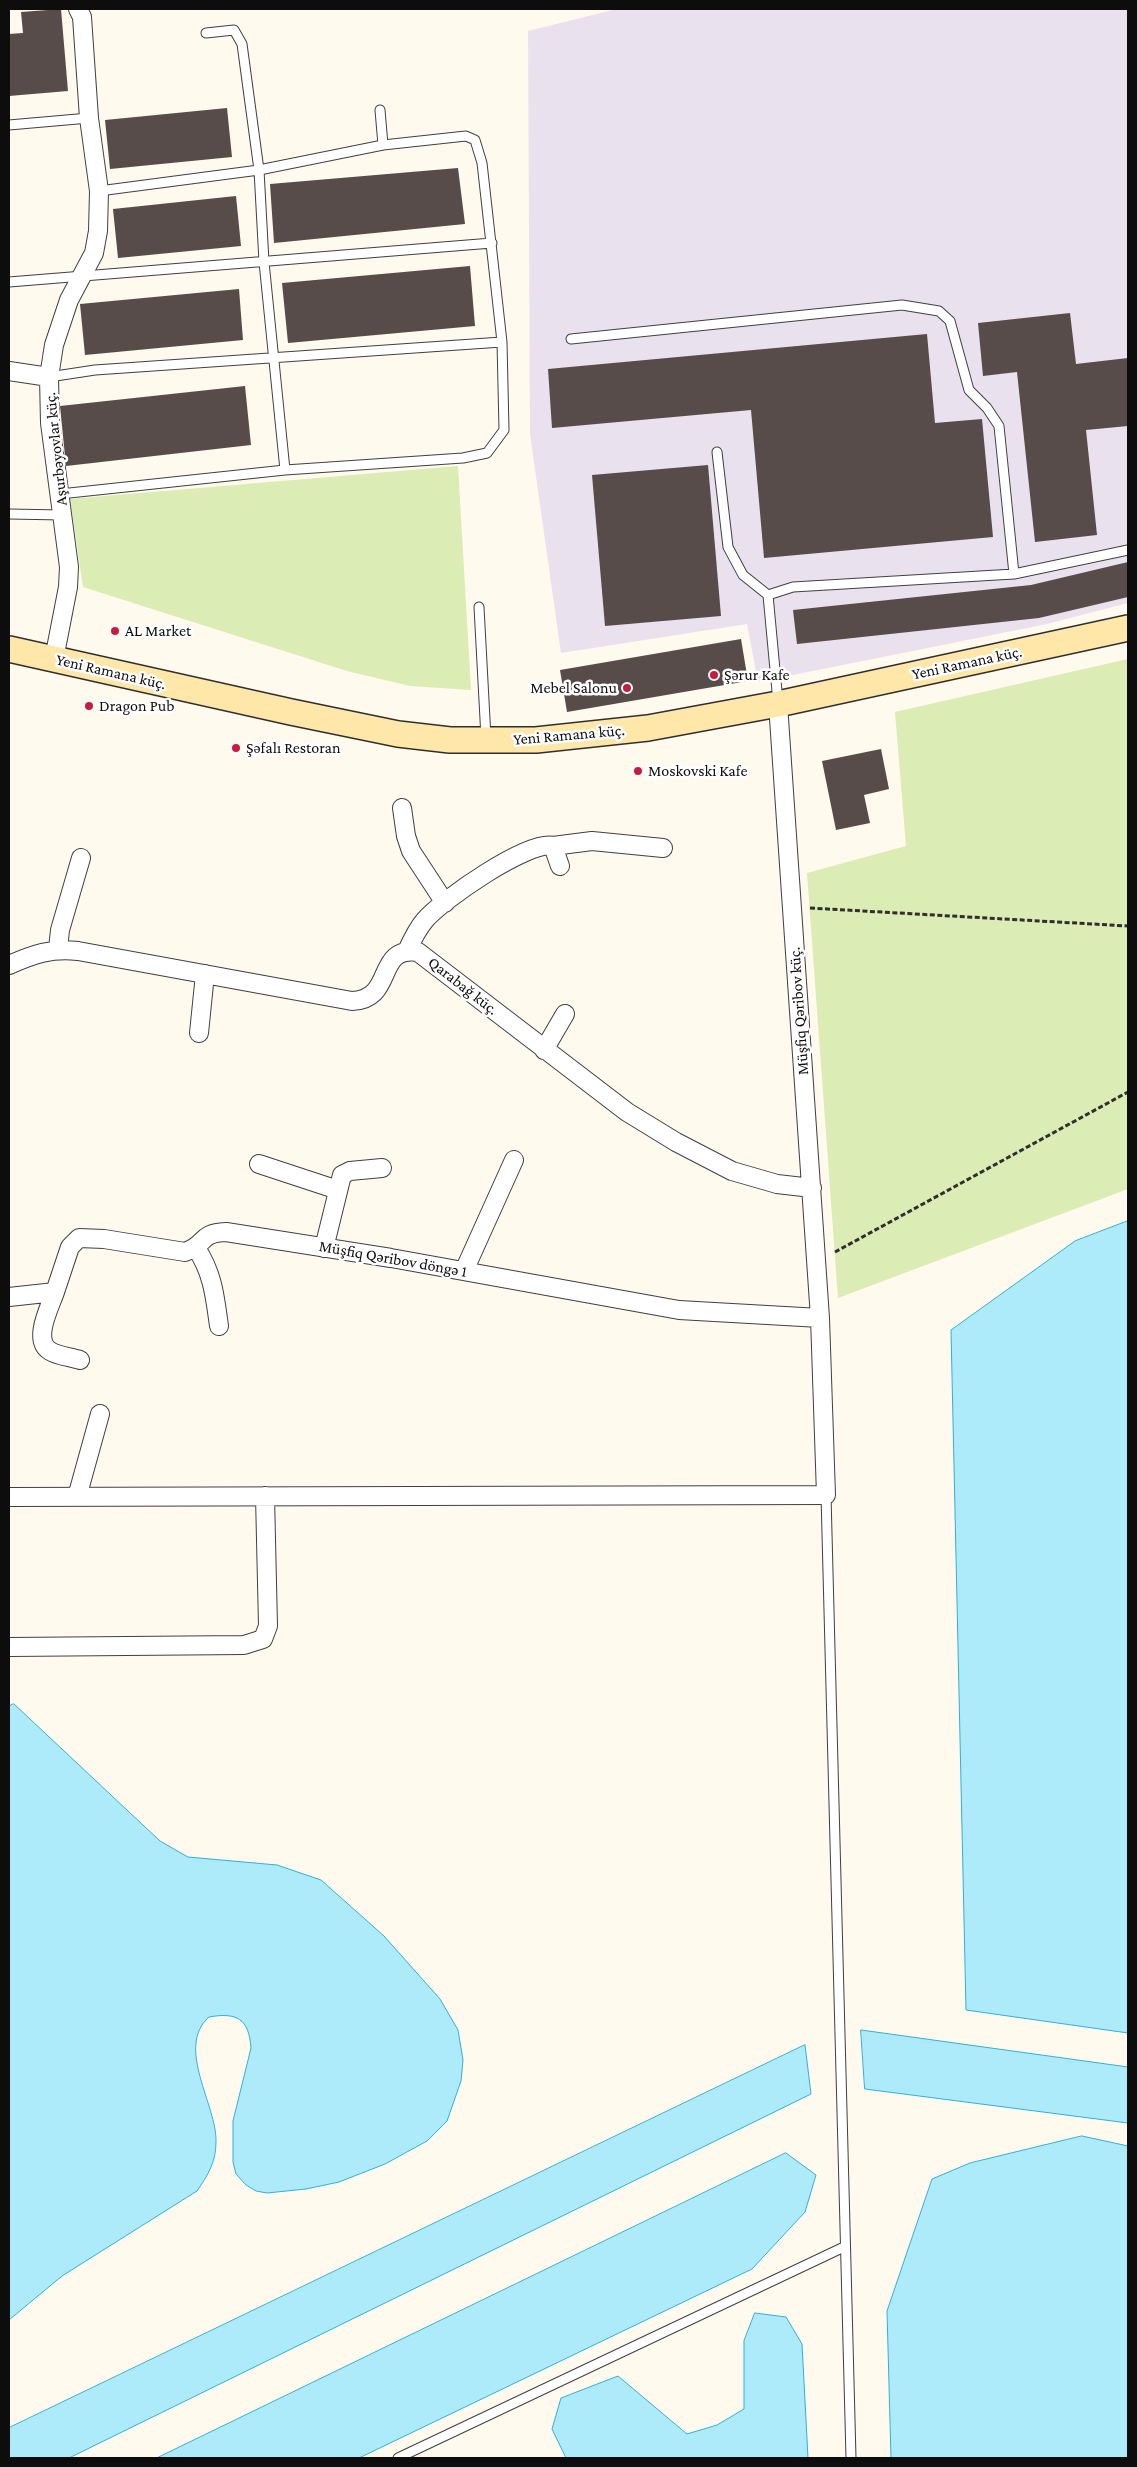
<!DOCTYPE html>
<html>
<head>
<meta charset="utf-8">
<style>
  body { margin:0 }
  #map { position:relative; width:1137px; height:2467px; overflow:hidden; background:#fff9ee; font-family:"Crimson Pro",serif }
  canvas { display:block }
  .frame { position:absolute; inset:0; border:10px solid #0d0d0d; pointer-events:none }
</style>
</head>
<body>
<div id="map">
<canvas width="1137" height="2467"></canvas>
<div class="frame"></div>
</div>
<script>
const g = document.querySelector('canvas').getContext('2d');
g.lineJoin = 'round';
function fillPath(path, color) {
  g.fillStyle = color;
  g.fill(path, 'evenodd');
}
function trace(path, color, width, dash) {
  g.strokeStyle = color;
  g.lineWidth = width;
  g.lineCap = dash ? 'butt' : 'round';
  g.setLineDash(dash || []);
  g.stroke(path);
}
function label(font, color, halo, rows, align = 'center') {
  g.font = font + ' "Crimson Pro",serif';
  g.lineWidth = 5;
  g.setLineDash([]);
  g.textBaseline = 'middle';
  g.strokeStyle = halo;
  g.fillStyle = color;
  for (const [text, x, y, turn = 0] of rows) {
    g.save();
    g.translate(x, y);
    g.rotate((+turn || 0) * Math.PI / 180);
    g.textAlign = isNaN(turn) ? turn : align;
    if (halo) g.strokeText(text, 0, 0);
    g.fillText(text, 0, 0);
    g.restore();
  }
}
fillPath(new Path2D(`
  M617,9H1128V603L1047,624L758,682L747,624L561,653L530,434L528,31Z`), '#e9e1ed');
fillPath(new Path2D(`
  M458,466L471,690L410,686L347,671L83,587L70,499Z
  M1128,659V1189L838,1298L807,873L906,846L895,712Z`), '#dbecb4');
const water = new Path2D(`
  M1128,1221V2033L966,2010L951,1330L1075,1241Z
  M14,1704L160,1841L188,1857L277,1865L321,1880L384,1936L440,1999L458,2030L463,2060L461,2081L447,2121L427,2141L385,2164L339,2182L306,2189L267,2193L256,2191L246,2185L236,2174L233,2162V2121L251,2048C249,2019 237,2012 209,2017C175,2047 217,2105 216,2142C216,2162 208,2175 197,2191L62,2276L9,2320V1706Z
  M861,2030L1128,2067V2123L865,2089Z
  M805,2045L811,2094L69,2458H9V2428Z
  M1082,2136L1128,2146V2458H891L887,2311L932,2179L970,2163Z
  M786,2153L816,2175L805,2212L752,2269L359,2458H157Z
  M755,2313L786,2317L802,2344L808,2458H566L552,2429L561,2398L618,2376L687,2434L717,2425L744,2409V2341Z`);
fillPath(water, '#aeebfa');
trace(water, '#30b0d6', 1);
fillPath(new Path2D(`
  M61,9L68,91L9,96V34L23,33L21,12Z
  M227,108L232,157L110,169L105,120Z
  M458,168L465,224L274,243L270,184Z
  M236,196L241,246L118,258L113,209Z
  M470,266L475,326L288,343L282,283Z
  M239,289L243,340L85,355L80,304Z
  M1070,313L1076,364L1128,358V426L1086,430L1097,535L1035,542L1017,372L983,376L978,323Z
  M927,334L935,423L982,419L993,537L764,558L751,410L552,428L548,369Z
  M245,386L251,445L66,466L60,406Z
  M708,465L721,616L605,626L592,475Z
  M1128,562V597L1039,618L797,644L793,610L1031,585Z
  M741,639L748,681L567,712L560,670Z
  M881,749L889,789L864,795L870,823L836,830L822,761Z`), '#574c49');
const lane = new Path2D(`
  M206,33L234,30L242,44L259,170L264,262L285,470
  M380,110L383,145
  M9,125L89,118
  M9,282L492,243
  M571,339L902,305L939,311L950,321L969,390L987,408L999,426L1014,574
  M49,377L95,370L502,342
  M717,452L728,547L743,575L768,595L778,702
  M60,494L285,470L463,458L487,453L504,430L502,342L482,163L475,140L466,136L383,145L259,170L99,191
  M9,514L62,515
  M768,595L793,587L1014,574L1128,550
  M479,607L486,738
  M826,1495L851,2458
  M398,2458L844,2247`);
const street = new Path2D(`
  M9,371L49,377
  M54,659L68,587L69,567L50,423L49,377L54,345L69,300L94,253L98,231L99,191L89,118L82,17L78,9
  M402,808L406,836L411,851L445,903
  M553,846L592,841L663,848
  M58,949L60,930L81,858
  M407,951C412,940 417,929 425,920C442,900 528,840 553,846L560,866
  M9,965C34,954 51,948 78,951L352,1001C396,999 374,946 418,952L627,1112L676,1142L732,1171L777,1184L812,1188
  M199,1033L205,974
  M544,1050L565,1014
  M259,1164L338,1190
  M196,1248C213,1273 215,1297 219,1326
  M324,1248L342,1175L350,1171L382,1168
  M464,1271L514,1160
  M55,1292C50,1307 32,1340 50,1351C58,1356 71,1357 80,1360
  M9,1297L55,1292L70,1247L79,1238L104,1239L185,1252C207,1245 198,1233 226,1232L391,1258L679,1310L820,1318
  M9,1497L826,1495L820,1318L778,704
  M77,1497L100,1414
  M9,1647L244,1645L263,1639L268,1626L265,1496`);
const secondary = new Path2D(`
  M9,649L291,712L398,734L450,740H536L648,728L778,704L1128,628`);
trace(lane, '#404040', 11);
trace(street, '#404040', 20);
trace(secondary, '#2f2f2f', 28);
trace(new Path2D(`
  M810,908L1128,926
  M835,1252L1128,1092`), '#2f2f2f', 3, [5, 2.5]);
trace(lane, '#fff', 9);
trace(street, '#fff', 18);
trace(secondary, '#ffe7a9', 25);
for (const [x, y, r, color] of [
  [115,631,5,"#c71c41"],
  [714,675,5,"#c71c41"],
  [627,688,5,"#c71c41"],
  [89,706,5,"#c71c41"],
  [236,748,5,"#c71c41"],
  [638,771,5,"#c71c41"]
]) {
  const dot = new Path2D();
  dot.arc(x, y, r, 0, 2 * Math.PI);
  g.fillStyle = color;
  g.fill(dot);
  trace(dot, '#fff', 2);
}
label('16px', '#0d0d0d', '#fff', [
  ["Aşurbəyovlar küç.",56,449,-96],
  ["Yeni Ramana küç.",967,663,-12],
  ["Yeni Ramana küç.",111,672,13],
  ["Yeni Ramana küç.",569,735,-5],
  ["Qarabağ küç.",463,986,38],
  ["Müşfiq Qəribov küç.",799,1011,-94],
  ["Müşfiq Qəribov döngə 1",393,1259,10]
]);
label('16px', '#0d0d0d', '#fff', [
  ["AL Market",125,631],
  ["Şərur Kafe",724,675],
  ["Mebel Salonu",617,688,"right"],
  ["Dragon Pub",99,706],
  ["Şəfalı Restoran",246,748],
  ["Moskovski Kafe",648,771]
], 'left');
</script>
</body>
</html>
